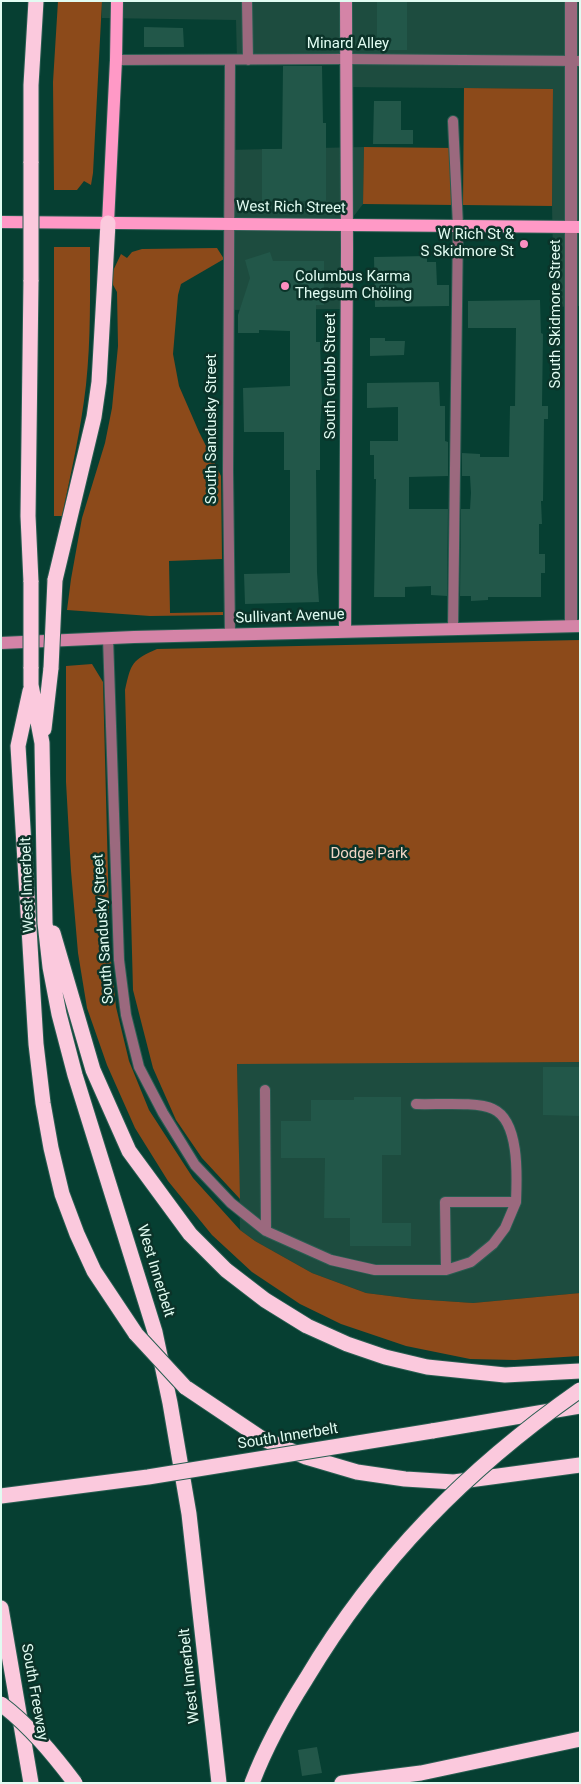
<!DOCTYPE html>
<html>
<head>
<meta charset="utf-8">
<style>
  body { margin:0 }
  #map { position:relative; width:581px; height:1784px; overflow:hidden; background:#063f32; font-family:Roboto,sans-serif }
  canvas { display:block }
  .frame { position:absolute; inset:0; border:2px solid #e1fcf2; pointer-events:none }
</style>
</head>
<body>
<div id="map">
<canvas width="581" height="1784"></canvas>
<div class="frame"></div>
</div>
<script>
const g = document.querySelector('canvas').getContext('2d');
g.lineJoin = 'round';
function fillPath(path, color) {
  g.fillStyle = color;
  g.fill(path, 'evenodd');
}
function trace(path, color, width, dash) {
  g.strokeStyle = color;
  g.lineWidth = width;
  g.lineCap = dash ? 'butt' : 'round';
  g.setLineDash(dash || []);
  g.stroke(path);
}
function label(font, color, halo, rows, align = 'center') {
  g.font = font + ' Roboto,sans-serif';
  g.lineWidth = 5;
  g.setLineDash([]);
  g.textBaseline = 'middle';
  g.strokeStyle = halo;
  g.fillStyle = color;
  for (const [text, x, y, turn = 0] of rows) {
    g.save();
    g.translate(x, y);
    g.rotate((+turn || 0) * Math.PI / 180);
    g.textAlign = isNaN(turn) ? turn : align;
    if (halo) g.strokeText(text, 0, 0);
    g.fillText(text, 0, 0);
    g.restore();
  }
}
fillPath(new Path2D(`
  M102,1H580V306L554,307L552,206L553,89L345,87L346,62L237,60L236,20L102,18Z
  M364,147L363,204L347,225V309L229,310L226,150Z
  M580,1062V1293L473,1303L414,1299L366,1293L312,1273L255,1241L240,1230L237,1063Z`), '#1d4c3f');
fillPath(new Path2D(`
  M58,1H102L93,173L91,185L84,181L77,190H54L53,82Z
  M464,88L553,89L552,206L463,205Z
  M364,147L454,148V205L363,204Z
  M54,247H90C90,293 91,339 86,385C81,429 71,473 62,516H54Z
  M217,248L224,259L181,284L178,295L173,354L179,386L199,432L221,476L222,559L169,561L170,613L223,612V615L150,616L67,610L71,579L82,518L105,443L112,408L118,346L117,292L112,283V273L121,254L127,258L132,252L142,249Z
  M580,640V1062L237,1064L240,1199L202,1158L176,1120L153,1068L133,990L125,690C131,663 132,660 157,649Z
  M92,664L103,682L110,952L116,1007L129,1061L149,1110L193,1178L240,1230L255,1241L312,1273L366,1293L414,1299L473,1303L580,1293V1356L515,1360L470,1359L406,1346L341,1324L300,1304L252,1272L212,1235L168,1181L135,1128L107,1065L87,1008L78,953L71,871L66,782V666Z`), '#8c4a1a');
fillPath(new Path2D(`
  M377,1H407V50H377Z
  M144,27L183,28L184,47H144Z
  M283,66H322L323,123H326V201H262V149H282Z
  M374,101H401V130H413V144H373Z
  M270,252L273,261H324V305H316V342H320L322,401L320,428V470H316L317,572L319,602L245,604L244,574L290,573V470H284V432H244L243,388L290,386V331L259,330V333H238V315L250,278L245,260Z
  M427,256V262H436L437,285H449V306L375,307L374,257Z
  M540,300L541,333L543,334L542,406H548V419H544L543,501H541L542,524H539V554H545V573H541V597H488V600L471,601V596H460L461,509H470L471,493L470,476H462V453L480,454V457H509L510,406H515L516,328H468V301Z
  M370,338H385V341H405L404,355L370,356Z
  M439,382L440,406H445V441L448,442V476L409,477V509H448L447,596L431,595V586L405,587V597H374L376,479H374V455H370V441H398V407L367,408V383Z
  M543,1067H580V1116L543,1115Z
  M354,1097H401V1155H382V1223H411V1246H350V1218H324L325,1158H281V1121H311V1100H354Z
  M317,1747L322,1773L302,1776L298,1750Z`), '#225749');
const lane = new Path2D(`
  M247,1L248,60
  M116,60L345,59L580,61
  M453,121L458,226L453,629
  M230,635L228,471L230,60
  M108,638L119,960L126,1015L139,1067L163,1113L195,1165L231,1203L266,1231
  M265,1090L266,1231L331,1260L375,1270H446L445,1202H516C517,1177 520,1121 493,1109C477,1101 435,1105 416,1104
  M446,1270L471,1262L493,1244L505,1228L516,1202`);
const street = new Path2D(`
  M571,1V626`);
const secondary = new Path2D(`
  M345,631L347,249L346,1
  M1,643L134,637L580,626`);
const primary = new Path2D(`
  M1,222L580,227
  M108,223L116,60L117,1`);
const highway = new Path2D(`
  M31,163V85L36,1
  M31,280L28,516L31,582
  M55,580L94,417L99,382L108,223
  M31,667V685L42,743L45,923L50,967L59,1014L75,1075L155,1332L170,1403L189,1514L219,1783
  M30,691L18,746L36,1044L43,1103L51,1148L62,1194L77,1234L94,1271L136,1334
  M44,729L51,668
  M53,933L93,1070L129,1151L190,1234L226,1270L265,1300L307,1326L347,1344L385,1357L427,1367L505,1375L580,1371
  M185,1387L261,1438L306,1457L357,1472L405,1479L454,1482L580,1465
  M432,1431L580,1406
  M1,1608L31,1783
  M342,1783L421,1773L580,1739`);
trace(lane, '#295d51', 12);
trace(street, '#295d51', 14);
trace(secondary, '#295d51', 14);
trace(primary, '#295d51', 14);
trace(highway, '#295d51', 17);
trace(lane, '#9b697e', 10);
trace(street, '#9b697e', 12);
trace(secondary, '#d484a7', 12);
trace(primary, '#ff99c6', 12);
trace(highway, '#fbc9dd', 15);
const highwayBridge = new Path2D(`
  M31,280V163
  M31,667V582
  M51,668L55,580
  M136,1334L185,1387
  M1,1496L148,1477L432,1431
  M1,1704C30,1726 53,1754 75,1783
  M252,1783C266,1746 285,1712 306,1679C377,1560 467,1469 580,1390`);
trace(highwayBridge, '#295d51', 17, []);
trace(highwayBridge, '#fbc9dd', 15);
for (const [x, y, r, color] of [
  [524,244,5,"#fd8ec0"],
  [285,286,5,"#fd8ec0"]
]) {
  const dot = new Path2D();
  dot.arc(x, y, r, 0, 2 * Math.PI);
  g.fillStyle = color;
  g.fill(dot);
  trace(dot, '#0b3329', 2);
}
label('15px', '#e1fcf2', '#0b3329', [
  ["Minard Alley",348,44],
  ["West Rich Street",291,208,1],
  ["South Skidmore Street",556,314,-90],
  ["South Grubb Street",331,376,-90],
  ["South Sandusky Street",212,429,-90],
  ["Sullivant Avenue",290,617,-2],
  ["West Innerbelt",28,885,-92],
  ["South Sandusky Street",104,929,-94],
  ["West Innerbelt",155,1271,73],
  ["South Innerbelt",288,1437,-9],
  ["West Innerbelt",190,1676,-96],
  ["South Freeway",34,1692,80]
]);
label('15px', '#e1fcf2', '#0b3329', [
  ["W Rich St &",514,235],
  ["S Skidmore St",514,252],
  ["Columbus Karma",295,277,"left"],
  ["Thegsum Chöling",295,294,"left"]
], 'right');
label('15px', '#f1d6c6', '#0b3329', [
  ["Dodge Park",369,854]
]);
</script>
</body>
</html>
